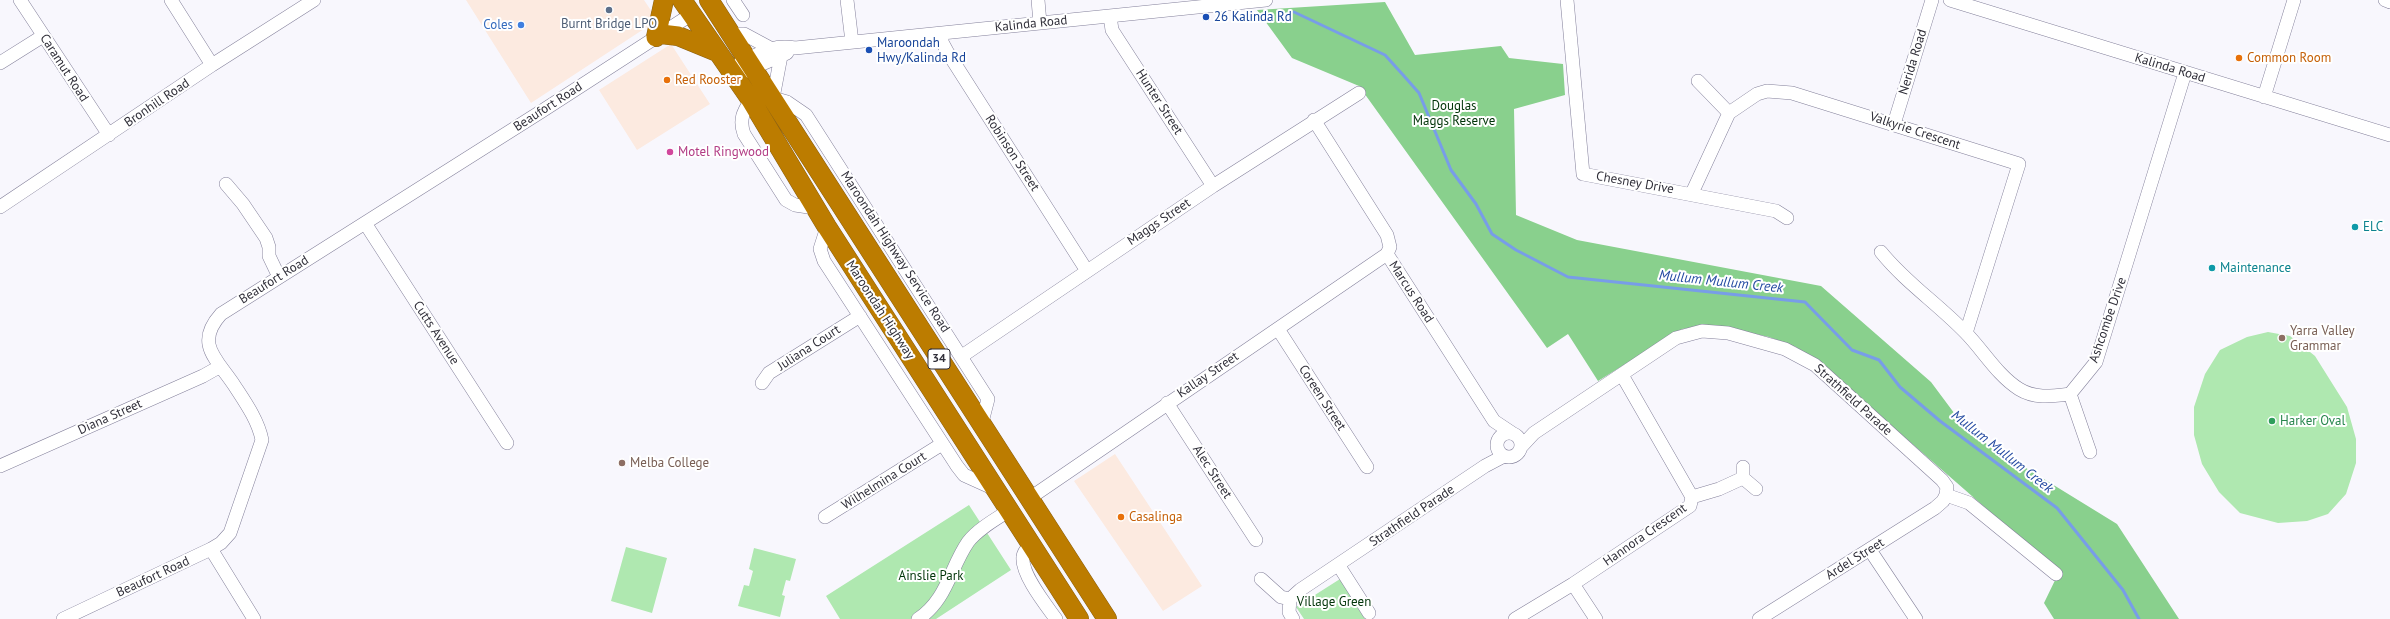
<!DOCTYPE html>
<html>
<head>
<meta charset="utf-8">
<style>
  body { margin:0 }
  canvas { display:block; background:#f8f7fd }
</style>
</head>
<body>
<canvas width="2390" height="619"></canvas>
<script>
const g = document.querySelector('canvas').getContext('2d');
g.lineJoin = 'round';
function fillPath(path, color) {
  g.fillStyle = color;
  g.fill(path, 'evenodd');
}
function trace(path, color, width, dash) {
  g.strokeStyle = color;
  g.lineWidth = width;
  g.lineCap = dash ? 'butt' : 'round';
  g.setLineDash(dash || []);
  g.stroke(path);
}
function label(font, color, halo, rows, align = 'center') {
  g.font = font + ' "PT Sans",sans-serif';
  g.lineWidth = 4;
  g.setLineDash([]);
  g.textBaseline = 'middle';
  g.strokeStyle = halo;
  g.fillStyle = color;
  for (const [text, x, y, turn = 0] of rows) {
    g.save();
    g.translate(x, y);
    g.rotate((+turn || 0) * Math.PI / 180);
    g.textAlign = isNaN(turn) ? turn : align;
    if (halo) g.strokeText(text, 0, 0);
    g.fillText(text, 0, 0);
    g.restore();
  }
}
fillPath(new Path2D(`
  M466,0H644L652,12L650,25L531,103Z
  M671,44L710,104L637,150L599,90Z
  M1115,454L1202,586L1163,611L1074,481Z`), '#fceae0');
fillPath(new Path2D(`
  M2268,332L2290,336L2315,356L2347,407L2356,439V463L2346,494L2328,514L2307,521L2278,523L2240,513L2219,492L2202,464L2194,435V407L2205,374L2220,350L2247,337Z
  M969,505L1011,570L936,619H840L826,596Z
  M626,547L667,558L652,613L611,601Z
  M754,548L796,559L790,581L786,580L782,595L785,596L780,617L738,606L744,585L749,586L753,571L749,569Z
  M1340,579L1365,619H1304L1296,607Z`), '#afe8b0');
fillPath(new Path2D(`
  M1385,2L1415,55L1501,46L1509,58L1563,64L1565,95L1514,109L1516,215L1577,240L1821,286L1931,382L1969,433L2117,524L2179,619H2054L2044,603L2059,572L1823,366L1796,347L1769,337L1723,327L1706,326L1682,329L1598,381L1568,334L1547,348L1359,86L1292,58L1257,10Z`), '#89d08d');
trace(new Path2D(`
  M1294,12L1385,55L1404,76L1419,93L1451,170L1476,204L1492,234L1516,250L1568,277L1805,302L1852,350L1879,360L1900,387L1940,421L2057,508L2123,590L2139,619`), '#789de8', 3);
const minor = new Path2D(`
  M20,0L109,135
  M171,0L212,65
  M733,0L743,15
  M847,0L852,42
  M1038,0L1040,23
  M1567,0L1583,174L1776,211L1787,218
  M1950,0L2390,135
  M2385,0L2390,2
  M1110,16L1112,30L1213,186
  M942,33V42L948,53L1087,271
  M731,34H744L770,48
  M781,56L773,98L787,102L806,115L988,399L981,426
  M0,63L43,36
  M740,63C760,53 773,44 795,48L1266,0
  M746,71L787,53
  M1698,81L1729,113
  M2264,97L2294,0
  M751,100C743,112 739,120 744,134L786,200L795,205L815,208
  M1314,120L1387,235L1390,247L1387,254L1494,421L1512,433
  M1894,124L1932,0
  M226,184L243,204L266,238L269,247V256L279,277
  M1692,193L1729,113L1757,94L1767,91L1792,93L2019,164L1966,333
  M0,207L212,65L314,0
  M365,223L507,443
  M827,227L820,249L824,261L957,466L964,475L995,489
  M1881,252C1905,282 1938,304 1965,332C1983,350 1997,375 2019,389C2035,399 2053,396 2070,394L2096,362L2185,73
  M1278,329L1367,467
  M962,356L1213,186L1359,93
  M762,383L769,373L860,316
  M2070,394L2090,452
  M1167,403L1256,540
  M1497 445a12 12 0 1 1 24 0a12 12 0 1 1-24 0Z
  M1521,447L1534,433L1676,338L1702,331L1728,333L1785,349L1815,365L1942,480L1947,487L1946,495L1969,503L2056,574
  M0,466L203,376L219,367
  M1743,467V478L1756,489
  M1692,497L1719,489L1743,478
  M1030,498L1387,254
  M825,517L942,444
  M1031,544C1028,547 1023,553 1023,557C1021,574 1046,605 1056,619
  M211,549L254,619
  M1870,550L1916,619
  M1339,566L1369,613
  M1261,579L1281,597L1290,599
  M1573,584L1596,619
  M63,619L211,549L221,543L230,533L262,440C258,420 245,402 234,385C217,359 194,344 221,314L542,111L692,14
  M918,619C947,600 950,568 968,542C978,529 996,519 1010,510
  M1293,619L1289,612L1290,599L1300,590L1485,466L1504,456
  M1515,619L1573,584L1690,506L1692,497L1622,375
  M1759,619L1935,508L1943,501L1946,495`);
const highway = new Path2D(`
  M682,0L751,100L827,227L1079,619
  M709,0L1107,619
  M661,34L678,36L717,52
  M656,37L664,0`);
trace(minor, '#84819b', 14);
trace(highway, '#8b6114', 20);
trace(minor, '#fff', 13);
trace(highway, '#bc7c00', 19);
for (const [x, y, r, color] of [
  [609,10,4,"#5c6f8a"],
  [1206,17,4,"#1a4fb4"],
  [521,25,4,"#3f7fe0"],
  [869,50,4,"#1a4fb4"],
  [2239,58,4,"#e8710a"],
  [667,80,4,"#e8710a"],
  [670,152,4,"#d1479c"],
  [2355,227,4,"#0f9aa8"],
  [2212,268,4,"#0f9aa8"],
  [2282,338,4,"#8d6e63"],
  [2272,421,4,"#2e9e5b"],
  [622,463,4,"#8d6e63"],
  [1121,517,4,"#e8710a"]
]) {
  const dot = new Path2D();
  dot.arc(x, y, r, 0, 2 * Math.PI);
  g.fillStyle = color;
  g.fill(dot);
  trace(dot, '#fff', 1.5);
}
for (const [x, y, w] of [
  [939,359,22]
]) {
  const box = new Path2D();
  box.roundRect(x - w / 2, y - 10, w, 20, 3);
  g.fillStyle = '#fff';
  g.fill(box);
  trace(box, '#302f39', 1);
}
label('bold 12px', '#302f39', null, [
  ["34",939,359]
]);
label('13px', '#164399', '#fff', [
  ["26 Kalinda Rd",1214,17],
  ["Maroondah",877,43],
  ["Hwy/Kalinda Rd",877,58]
], 'left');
label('13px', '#4e5e75', '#fff', [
  ["Burnt Bridge LPO",609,24]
]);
label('13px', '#302f39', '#fff', [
  ["Kalinda Road",1031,24,-6],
  ["Nerida Road",1913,62,-73],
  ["Caramut Road",64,68,57],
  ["Kalinda Road",2170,68,17],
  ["Hunter Street",1159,102,57],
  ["Bronhill Road",157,103,-34],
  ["Beaufort Road",548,107,-33],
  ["Valkyrie Crescent",1915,131,18],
  ["Robinson Street",1012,153,57],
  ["Chesney Drive",1635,183,10],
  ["Maggs Street",1159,222,-34],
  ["Maroondah Highway Service Road",895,252,57],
  ["Beaufort Road",274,280,-32],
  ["Marcus Road",1411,292,57],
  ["Maroondah Highway",880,310,57],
  ["Ashcombe Drive",2108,320,-71],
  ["Cutts Avenue",436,333,57],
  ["Juliana Court",809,348,-33],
  ["Kallay Street",1208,375,-34],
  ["Coreen Street",1322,398,57],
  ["Strathfield Parade",1853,400,42],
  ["Diana Street",110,417,-24],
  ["Alec Street",1212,472,57],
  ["Wilhelmina Court",884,481,-32],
  ["Strathfield Parade",1412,516,-34],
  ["Hannora Crescent",1645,535,-35],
  ["Ardel Street",1855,559,-32],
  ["Beaufort Road",153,577,-25]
]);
label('13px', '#366cbe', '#fff', [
  ["Coles",513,25]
], 'right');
label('13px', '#c56008', '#fff', [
  ["Common Room",2247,58],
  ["Red Rooster",675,80],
  ["Casalinga",1129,517]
], 'left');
label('13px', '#003408', '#fff', [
  ["Douglas",1454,106],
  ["Maggs Reserve",1454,121],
  ["Ainslie Park",931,576],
  ["Village Green",1334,602]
]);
label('13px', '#b23c85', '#fff', [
  ["Motel Ringwood",678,152]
], 'left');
label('13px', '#0d838f', '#fff', [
  ["ELC",2363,227],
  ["Maintenance",2220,268]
], 'left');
label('13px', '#785e54', '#fff', [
  ["Yarra Valley",2290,331],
  ["Grammar",2290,346],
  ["Melba College",630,463]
], 'left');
label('13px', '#27864d', '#fff', [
  ["Harker Oval",2280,421]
], 'left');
label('italic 14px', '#254ba2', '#fff', [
  ["Mullum Mullum Creek",1721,282,6],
  ["Mullum Mullum Creek",2002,452,38]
]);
</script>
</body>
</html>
